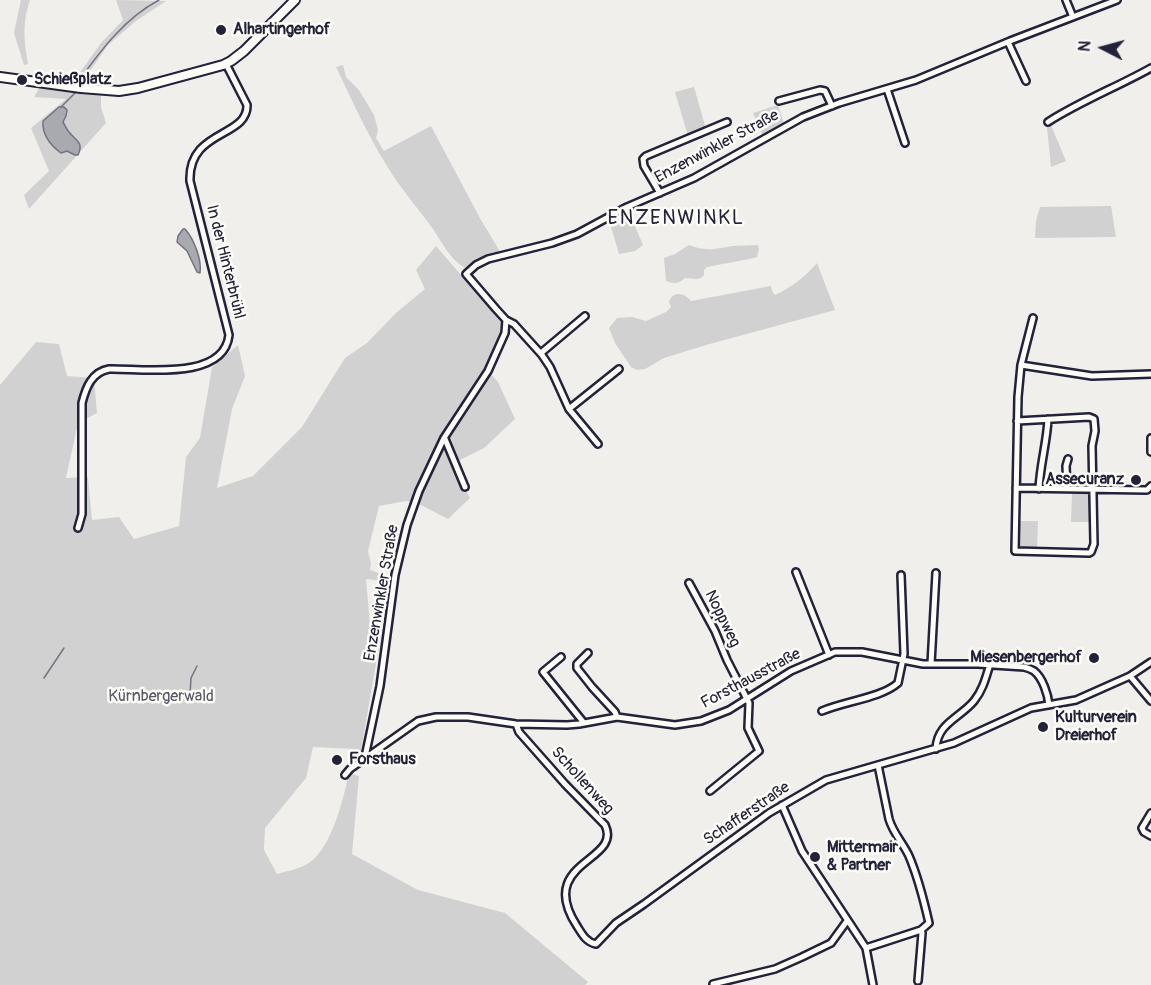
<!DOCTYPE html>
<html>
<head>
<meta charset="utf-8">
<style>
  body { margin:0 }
  #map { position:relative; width:1151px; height:985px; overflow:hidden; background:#f0efec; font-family:Pangolin,sans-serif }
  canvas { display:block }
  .north { position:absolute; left:1073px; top:18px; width:60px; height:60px; -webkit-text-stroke:4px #fdfcf7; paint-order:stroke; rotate:276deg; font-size:16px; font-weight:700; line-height:24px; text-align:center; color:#22223b }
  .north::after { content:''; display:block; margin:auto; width:21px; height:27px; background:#22223b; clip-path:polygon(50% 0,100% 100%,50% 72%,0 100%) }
</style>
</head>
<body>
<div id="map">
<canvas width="1151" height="985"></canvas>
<div class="north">N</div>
</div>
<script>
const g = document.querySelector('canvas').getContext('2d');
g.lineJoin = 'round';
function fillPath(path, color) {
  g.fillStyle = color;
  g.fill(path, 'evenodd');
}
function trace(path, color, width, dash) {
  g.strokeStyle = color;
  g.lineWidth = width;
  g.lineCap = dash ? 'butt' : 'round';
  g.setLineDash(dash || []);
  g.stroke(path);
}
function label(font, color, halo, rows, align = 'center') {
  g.font = font + ' Pangolin,sans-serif';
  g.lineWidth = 5;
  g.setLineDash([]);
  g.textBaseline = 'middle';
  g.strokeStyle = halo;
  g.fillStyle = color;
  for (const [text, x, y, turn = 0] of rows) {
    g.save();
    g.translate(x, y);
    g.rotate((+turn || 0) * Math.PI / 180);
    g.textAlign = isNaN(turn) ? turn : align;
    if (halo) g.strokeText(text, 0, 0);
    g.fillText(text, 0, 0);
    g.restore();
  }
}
fillPath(new Path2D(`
  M21,0H30C22,25 24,39 28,64L24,65L14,33Z
  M116,0L166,1L136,21L108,45L81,84L73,82L101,43L123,20Z
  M343,65L346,77L359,90L374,115L378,130L376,138L384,151L431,126L481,220L501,253L480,259L465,268C450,260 442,242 433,229C418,208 400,188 387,166C367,134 352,100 336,67Z
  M40,87L101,94V107L106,123L29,209L24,195L49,171L31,128L66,99L34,97Z
  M694,87L706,129L688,136L675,92Z
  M778,105L784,124L763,137L753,113Z
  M1050,123L1066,161L1051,167L1047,128V125Z
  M1111,206L1116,237L1035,238L1036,221L1040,207Z
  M628,210L643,245L635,251L619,254L609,220Z
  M689,245C706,252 715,249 733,246C741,246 749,245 758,245L759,249L757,257L754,258L707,267L704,270V275L701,278L696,279L685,278C679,284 674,284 666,281L664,258L675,254Z
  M436,246L505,326L485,371L441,436L412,502L406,501L379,506L368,551L371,564L370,570L379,573L383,574L382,581L366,579L370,626L382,629L360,756L352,763L354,749L313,747L306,778L265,828L264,850L277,874C287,871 300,869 309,863C332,847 343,800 349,773L359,776L352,854L418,890L505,913L588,982L585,985H0V385L36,342L59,344L67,376L94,378L97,413L78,423L66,478L88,477L92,520L119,517L134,539L179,526L186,457L200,438L212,367L238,345L245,376L232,409L217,488L253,476L302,427L345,358L367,343L396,313L425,289L416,270Z
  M817,263L835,310L706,345L664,358L645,369L637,370L631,367L615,343L609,328L617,318L632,317L646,321L666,312L671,307L669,302C673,290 685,293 691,301L771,286L772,291L775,295C792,287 805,277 817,263Z
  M490,373L498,382L515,419L484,448L456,462L446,439Z
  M444,444L461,482L470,498L448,519L417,503Z
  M1072,492L1086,493L1090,495L1091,522H1071Z
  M1019,521H1038L1037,550L1020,548L1018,545Z`), '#d2d1d1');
const water = new Path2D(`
  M59,107H64L67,110L66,116L63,122C65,125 66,129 69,132C76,141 84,142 78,155H75L67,151L61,153C50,145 42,135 43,121Z
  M183,229H185C194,239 202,260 200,273L197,272L187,251L177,242L178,236Z`);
fillPath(water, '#a9a9b0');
trace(water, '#737381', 1.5);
trace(new Path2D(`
  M78,85L80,79C102,49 125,18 159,0
  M61,107L75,93L76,90
  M44,678L64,648
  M190,694L191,678L197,666`), '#737381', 1.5);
const street = new Path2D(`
  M1066,0L1073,17
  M1008,42L1026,81
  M887,89L905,143
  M779,101L820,90L825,91L832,106
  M1048,122C1081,101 1117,87 1151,68
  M660,193L644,166L643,159L646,156L727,122
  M541,353L585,316
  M1021,365L1092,376L1151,374
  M619,369L569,409L550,367L542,355L514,324L506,320L496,309L466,274L476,265L488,259L552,243L577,234L627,207L694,178L803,117L839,103L916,80L1010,41L1117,0
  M569,409L598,444
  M1017,421L1089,417L1094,419L1095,431L1092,446L1094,544L1091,552L1089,553L1015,551L1018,397L1021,365L1033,318
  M1151,438V452
  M445,439L465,487
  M1016,488L1147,490L1151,486
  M1039,489C1040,465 1047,442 1048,419
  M1067,489L1066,466L1068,459
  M78,528L82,514V403C86,387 92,372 109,369C140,368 224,382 229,335L190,181C188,129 248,138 247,105L226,64
  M796,572L829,655
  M689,583L715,631L727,660L747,699L749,703L748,728L759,751L710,791
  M588,653L577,664V668L592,687L615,712L617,717
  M561,657L543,672L584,723
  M931,664L936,573
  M1130,676L1151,701
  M822,711C845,701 881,698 898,683L904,654L901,575
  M516,724L519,732L565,784L605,825C623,862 535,861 577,926C582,934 586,942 596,944L616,923L644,904L769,813L826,780L954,743L1031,708L1076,700L1130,676L1151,662
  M936,749C937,723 960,718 974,701C983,690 986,677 990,664
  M365,757L380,686L395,575L407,525L419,491L444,438L488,371L505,333L506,320
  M345,775L350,769L418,721L436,717H468L516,724L567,725L579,724L617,717L675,725L701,721L729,710L791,671L835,652H862L923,664H978L1024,667C1028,668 1031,669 1034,671C1043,678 1048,695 1049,705
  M782,805L802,851L866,948L873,985
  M1151,813L1142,828L1144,832L1151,836
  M866,948L921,930L929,923C924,901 918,877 909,856C903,843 893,833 889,819L878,765
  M918,981L922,933L921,930
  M713,984L775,969L802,957L831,943L847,921`);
const secondary = new Path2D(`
  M0,77L81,88L119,91L138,88L223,65L231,61L244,51L295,0`);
trace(street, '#22223b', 10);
trace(secondary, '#22223b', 12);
trace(street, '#fdfcf7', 5);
trace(secondary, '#fdfcf7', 8);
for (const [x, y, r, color] of [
  [221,30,6,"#22223b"],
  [22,80,6,"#22223b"],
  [1136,480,6,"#22223b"],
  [1094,658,6,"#22223b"],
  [1043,727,6,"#22223b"],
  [337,760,6,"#22223b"],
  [815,857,6,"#22223b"]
]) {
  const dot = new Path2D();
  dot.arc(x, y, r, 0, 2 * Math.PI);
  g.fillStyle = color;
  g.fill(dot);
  trace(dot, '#fdfcf7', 2);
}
label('bold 16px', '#22223b', '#fdfcf7', [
  ["Alhartingerhof",233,30],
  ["Schießplatz",34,80],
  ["Assecuranz",1124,480,"right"],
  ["Miesenbergerhof",1082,658,"right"],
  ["Kulturverein",1055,718],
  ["Dreierhof",1055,736],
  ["Forsthaus",349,760],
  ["Mittermair",827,848],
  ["& Partner",827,866]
], 'left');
label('16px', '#22223b', '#fdfcf7', [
  ["Enzenwinkler Straße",717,147,-28],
  ["In der Hinterbrühl",225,262,76],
  ["Enzenwinkler Straße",382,593,-80],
  ["Noppweg",722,619,64],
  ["Forsthausstraße",751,679,-28],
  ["Schollenweg",582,781,48],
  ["Schafferstraße",747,814,-34]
]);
label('16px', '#575768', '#fdfcf7', [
  ["Kürnbergerwald",161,697]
]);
g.letterSpacing = '1.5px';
label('20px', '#22223b', '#fdfcf7', [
  ["ENZENWINKL",676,219]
]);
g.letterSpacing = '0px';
</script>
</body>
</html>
